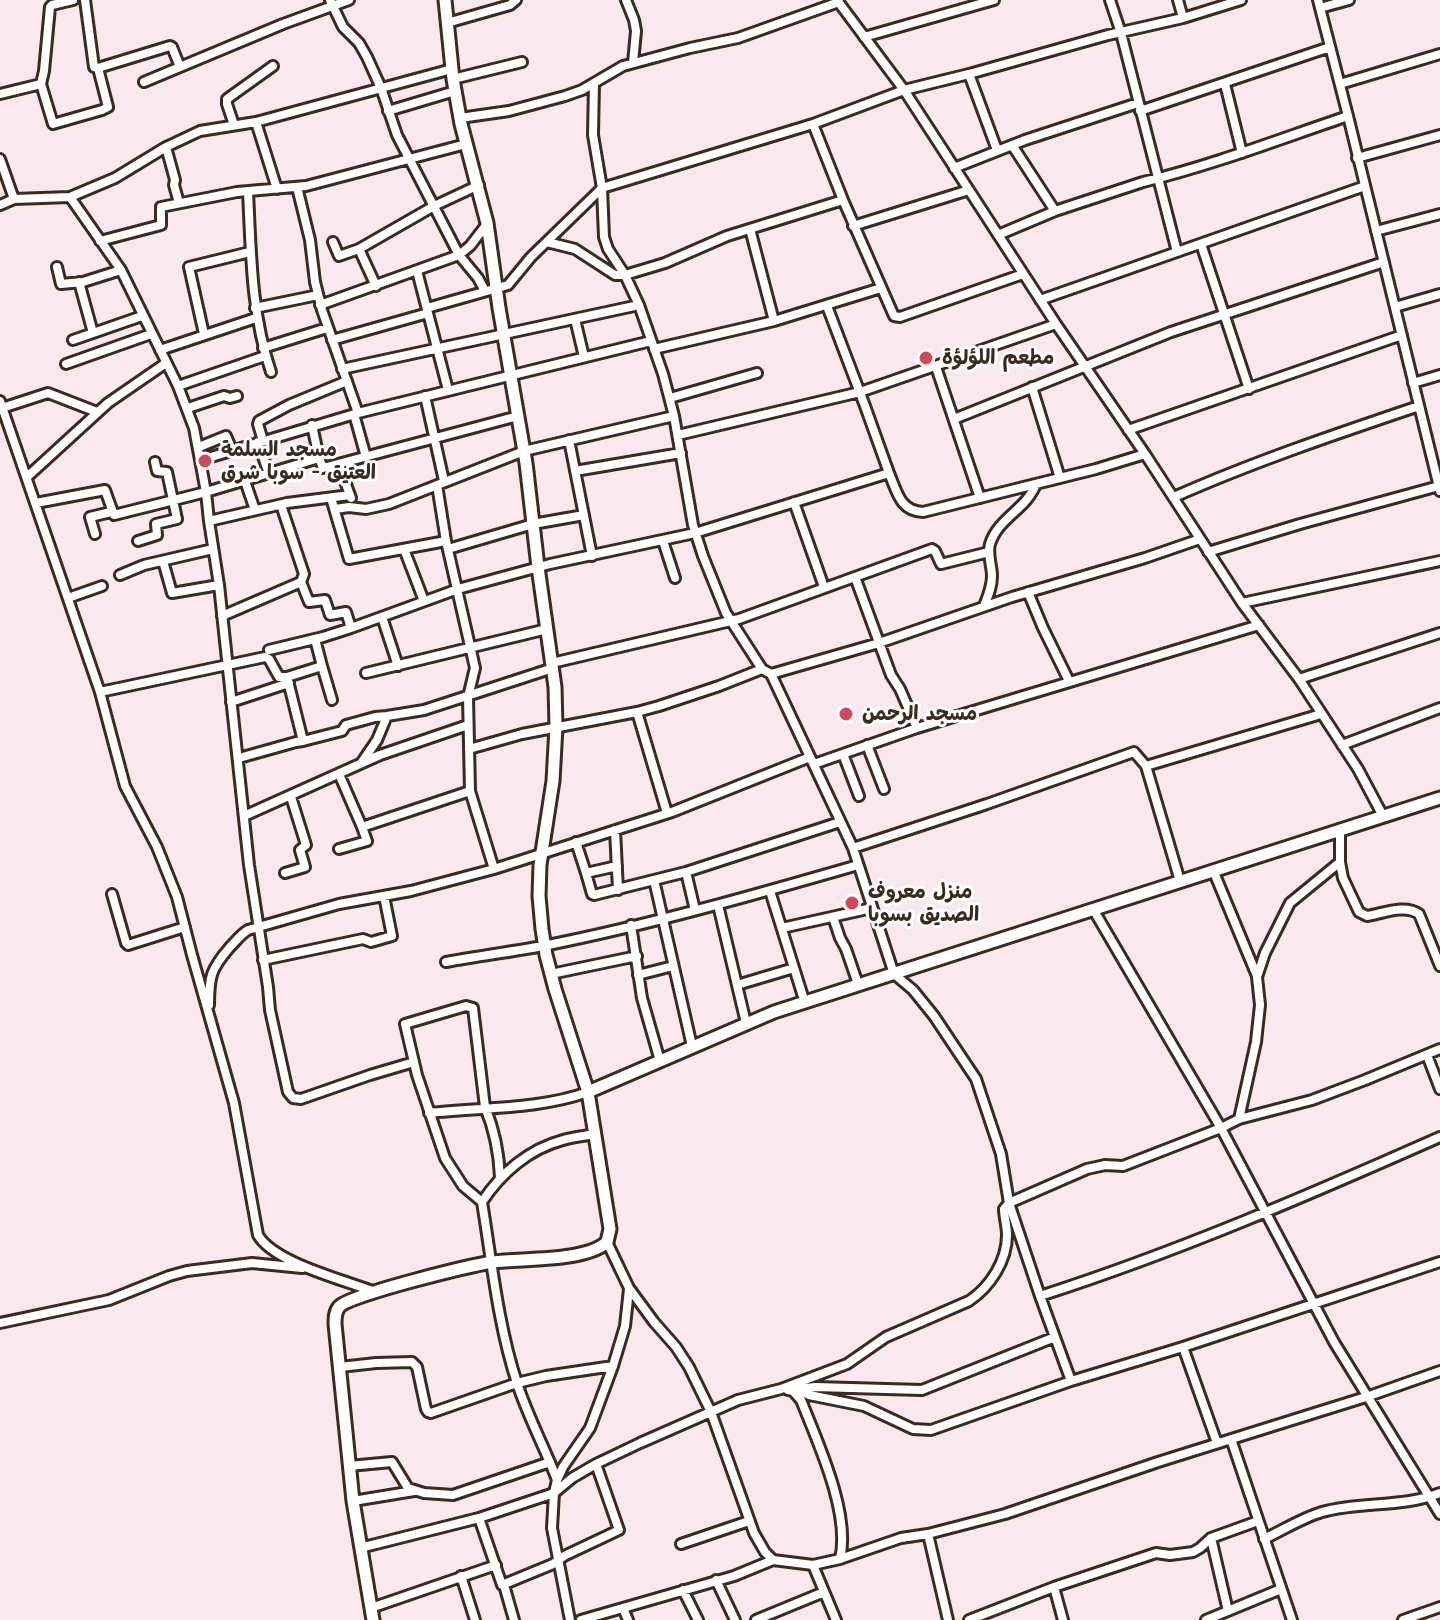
<!DOCTYPE html>
<html>
<head>
<meta charset="utf-8">
<style>
  body { margin:0 }
  canvas { display:block; background:#f9e8ed }
</style>
</head>
<body>
<canvas width="1440" height="1620"></canvas>
<script>
const g = document.querySelector('canvas').getContext('2d');
g.lineJoin = 'round';
function trace(path, color, width, dash) {
  g.strokeStyle = color;
  g.lineWidth = width;
  g.lineCap = dash ? 'butt' : 'round';
  g.setLineDash(dash || []);
  g.stroke(path);
}
function label(font, color, halo, rows, align = 'center') {
  g.font = font + ' Mali,"Playpen Sans Arabic",sans-serif';
  g.lineWidth = 6;
  g.setLineDash([]);
  g.textBaseline = 'middle';
  g.strokeStyle = halo;
  g.fillStyle = color;
  for (const [text, x, y, turn = 0] of rows) {
    g.save();
    g.translate(x, y);
    g.rotate((+turn || 0) * Math.PI / 180);
    g.textAlign = isNaN(turn) ? turn : align;
    if (halo) g.strokeText(text, 0, 0);
    g.fillText(text, 0, 0);
    g.restore();
  }
}
const minor = new Path2D(`
  M73,0L52,5L50,7L44,71L41,84L53,124L102,110L108,107L98,68L94,67L85,0
  M330,0L343,27L359,43L367,57L381,88L397,135L459,255L478,278L485,291
  M626,0L634,20L636,31L633,63
  M837,0L904,90L1056,324L1145,454L1242,603L1299,679L1358,769L1383,816
  M1110,0L1121,33L1177,252
  M1178,0L1183,18
  M1318,0L1348,116L1440,491
  M1320,8L1349,0
  M447,23L510,5L516,0
  M864,37L994,0
  M98,68L170,46L172,47L180,67
  M969,74L997,150
  M453,79L522,62
  M144,82L283,24L349,0
  M594,83L593,135L602,188L604,237L608,249L625,275L639,305L663,374L674,416L693,525L703,556L726,613L762,669L771,674L853,848L894,974L913,990L934,1016L976,1079L1001,1154L1009,1203L1040,1296L1071,1381
  M1225,84L1242,153
  M1340,84L1440,54
  M0,94L41,84
  M388,111L455,91
  M1140,111L1330,47
  M460,118L509,111L565,96L582,90L623,66L690,48L738,38L839,2
  M256,122L277,189
  M813,124L843,200L894,316L900,317L1023,274
  M234,125L227,104V99L273,66
  M1012,145L1055,211
  M166,147L175,180L174,185L179,203
  M1357,158L1440,135
  M0,159L14,199L0,205
  M954,168L1025,140L1138,103
  M297,187L310,240L315,282L322,310L358,413
  M248,191C251,253 251,313 271,372
  M70,197L121,270L178,386L194,428L206,492L209,521L219,585L249,865L268,987L270,1010L288,1092L293,1098L301,1099L370,1075L414,1062
  M14,199L70,197L115,178L166,147L200,131L256,122L452,69
  M853,226L969,190
  M750,229L774,321
  M1376,231L1440,214
  M998,235L1055,211L1143,182C1213,165 1280,139 1348,116
  M100,241L161,225V207L237,192L306,186L466,144
  M333,242L339,256L359,249L434,206L479,185
  M547,242L575,249L615,275H625L665,263L727,236L843,200
  M1201,244L1249,389
  M359,249L376,286
  M57,267L61,284L83,282L121,270
  M417,271L448,390
  M79,282L93,333
  M1040,300L1365,186
  M320,305L459,255L470,246L487,224
  M827,306L865,406L889,473
  M1395,307L1440,294
  M255,308L318,295
  M427,308L508,285L531,257L602,188L813,124L904,90L969,74L1108,35L1183,18L1241,0
  M575,319L584,357
  M204,334L189,267L250,252
  M73,340L142,316
  M332,340L428,313
  M263,348L327,328
  M654,349L774,321L881,288
  M160,350L256,318
  M66,364L151,334
  M936,367L980,498
  M342,369L639,305
  M1413,383L1440,375
  M178,386L265,356
  M1032,387L1060,478
  M425,396L444,481
  M670,398L757,373
  M0,401L100,692L125,786L157,847L177,897L192,955L234,1103L258,1235C274,1263 345,1280 375,1292
  M2,408L48,393L97,412
  M188,408L224,396L230,398L237,396
  M354,414L366,457
  M954,419L1171,332L1384,262
  M312,425L319,458L323,468L518,416
  M1128,430L1402,335
  M678,435L860,392L1056,324
  M569,440L592,556
  M263,441L258,424L259,421L289,405L347,381
  M258,442L269,474
  M199,447L226,436L232,450
  M201,460L358,413L651,341
  M339,465L351,498
  M575,471L681,453
  M27,477L108,403L166,363
  M245,481L255,510
  M437,485L446,541L475,668L468,697L470,791L494,869
  M1174,497C1253,462 1336,434 1419,406
  M331,498L349,559L446,541
  M794,502L824,587
  M36,503L105,490L114,515L206,492L319,458
  M335,509L349,507L366,509L389,504L524,451L674,416
  M209,521L287,503L350,495
  M95,534L90,517L111,512
  M138,541L157,535L156,524L177,519L167,472L157,471L155,462
  M663,541L675,578
  M404,549L424,601
  M448,549L533,524L584,515
  M1208,552L1300,524L1439,486
  M163,561L172,593L219,585
  M120,575L144,565L213,549
  M855,577L891,675L900,689L917,728
  M301,582L309,602L325,600L330,615L346,612L351,628
  M1028,592L1043,628L1069,681
  M68,598L102,586
  M1242,603L1440,561
  M984,606C988,596 992,587 992,576C992,566 987,554 990,544C998,518 1027,509 1036,484
  M222,616L301,582L304,574L281,505
  M382,617L398,666
  M269,650L323,637L351,628L458,589L550,564L695,533L889,473C897,492 900,511 923,512L1096,469L1145,454
  M552,663L739,619L932,549L935,551L941,564L989,552
  M322,666L332,700
  M366,673L547,629
  M771,674L879,643L1012,597L1145,558L1200,539
  M1299,679L1440,633
  M100,692L265,657L269,659L279,677H287L322,666L315,639
  M231,702L289,683
  M637,712L667,813
  M387,716L424,710L553,668
  M303,741L342,731L346,725L375,717L387,716L377,740L362,762
  M867,745L884,789
  M1342,745L1440,708
  M469,749L522,734L637,712L659,706L719,686L762,669
  M843,754L859,796
  M239,758L296,742L303,741L287,677
  M814,764L917,728L1259,625
  M1146,766L1321,714
  M339,774L362,827
  M244,816L380,755L468,725
  M615,830L618,890
  M576,842L586,873L617,866
  M853,848L987,804L1134,752L1146,766L1180,881
  M339,849L367,841L362,827L470,791
  M1340,862L1343,878L1359,912L1367,916C1384,913 1405,904 1419,914L1440,966
  M1213,870L1257,976
  M686,872L695,910
  M285,873L305,867L300,850L306,845L291,797
  M586,873L592,894L594,895L686,872L840,822
  M654,880L692,1046
  M770,891L805,1003
  M112,894L126,943L128,945L185,927
  M718,905L746,1023
  M1093,909L1221,1128L1334,1342L1440,1514
  M833,917L840,938L846,949L858,984
  M631,925L642,998L660,1061
  M782,928L872,908
  M263,960L363,939L371,942L392,936L384,896
  M446,962C478,956 511,952 543,946C649,925 754,895 858,865
  M551,974L637,956
  M638,975L673,966
  M737,985L794,968
  M209,1005C209,976 211,969 230,947C236,941 241,934 248,930L339,904L411,891L494,869L672,812L810,757
  M1427,1055L1440,1089
  M429,1113C482,1107 537,1110 588,1092
  M1239,1119L1256,1042L1260,1005L1257,977L1265,953L1290,903L1340,862V829
  M482,1202L463,1186L445,1158L417,1075L405,1024L466,1006L473,1008L485,1107C494,1129 499,1153 500,1177
  M607,1242L629,1288L654,1322L676,1347L689,1367L711,1412L754,1533L765,1552L773,1560L813,1565L840,1559L901,1538L928,1534L1005,1514L1158,1462L1369,1396L1440,1371
  M1040,1296C1177,1252 1309,1195 1440,1137
  M0,1323L109,1300L169,1276L187,1271L252,1263L302,1268
  M1183,1347L1217,1443
  M340,1367L376,1363L412,1362L417,1367L426,1409L428,1412L431,1413L517,1383L546,1376L613,1366
  M798,1389L815,1387L922,1390L1055,1337
  M788,1390L793,1391L801,1400C818,1443 851,1514 840,1559
  M793,1391L798,1389L809,1395L864,1406L913,1429L931,1430L1071,1381L1183,1347L1440,1262
  M1231,1439L1292,1620
  M349,1466L392,1462L408,1488L424,1493L453,1495L550,1462
  M557,1480C545,1448 528,1417 517,1383C498,1325 492,1263 482,1202C501,1173 529,1149 563,1140C573,1137 585,1136 595,1134
  M353,1501L414,1491
  M479,1518L502,1585L553,1564L564,1556L619,1530L596,1464
  M928,1534L948,1620
  M1211,1538L1228,1611
  M1264,1539C1283,1530 1302,1518 1322,1512C1360,1501 1402,1508 1440,1493
  M681,1544L749,1521
  M360,1548L479,1518L554,1493L572,1478L596,1464L640,1443L738,1400L781,1389L847,1364L886,1337L969,1301C990,1287 1007,1261 1007,1235C1007,1226 1004,1217 1004,1209L1009,1203L1087,1169L1105,1165L1123,1166L1221,1128L1239,1119L1312,1100L1365,1080L1440,1049
  M813,1565L836,1620
  M461,1576L475,1620
  M716,1580L735,1620
  M504,1585L514,1620
  M1054,1587L1063,1620
  M683,1590L698,1620
  M371,1608L496,1565
  M623,1608L628,1620
  M570,1620L552,1528L554,1493L557,1480L563,1467L590,1428L613,1366L625,1326L629,1289
  M581,1620L734,1576L773,1560
  M756,1620L824,1592
  M969,1620L1054,1587L1156,1553L1170,1555L1193,1552L1200,1548L1211,1538L1258,1521
  M1206,1620L1281,1589
  M1403,1620L1440,1607`);
const tertiary = new Path2D(`
  M588,1092L774,1012L1440,798
  M373,1620L353,1501L335,1324C335,1318 335,1312 339,1307C348,1295 472,1265 493,1262C523,1258 585,1262 607,1242L610,1229L588,1092L555,989L546,955L542,929L539,896L540,865L553,781L556,727L555,687L538,567L526,463L499,308L487,223L461,124L453,79L445,0`);
trace(minor, '#3b2a1e', 14);
trace(tertiary, '#3b2a1e', 17);
trace(minor, '#fff', 8);
trace(tertiary, '#fff', 11);
for (const [x, y, r, color] of [
  [926,358,8,"#d1495b"],
  [205,461,8,"#d1495b"],
  [846,714,8,"#d1495b"],
  [852,903,8,"#d1495b"]
]) {
  const dot = new Path2D();
  dot.arc(x, y, r, 0, 2 * Math.PI);
  g.fillStyle = color;
  g.fill(dot);
  trace(dot, '#fff', 3);
}
label('bold 20px', '#3b2a1e', '#fff', [
  ["مطعم اللؤلؤة",942,358],
  ["مسجد السلمة",221,450],
  ["العتيق - سوبا شرق",221,473],
  ["مسجد الرحمن",862,714],
  ["منزل معروف",868,892],
  ["الصديق بسوبا",868,915]
], 'left');
</script>
</body>
</html>
